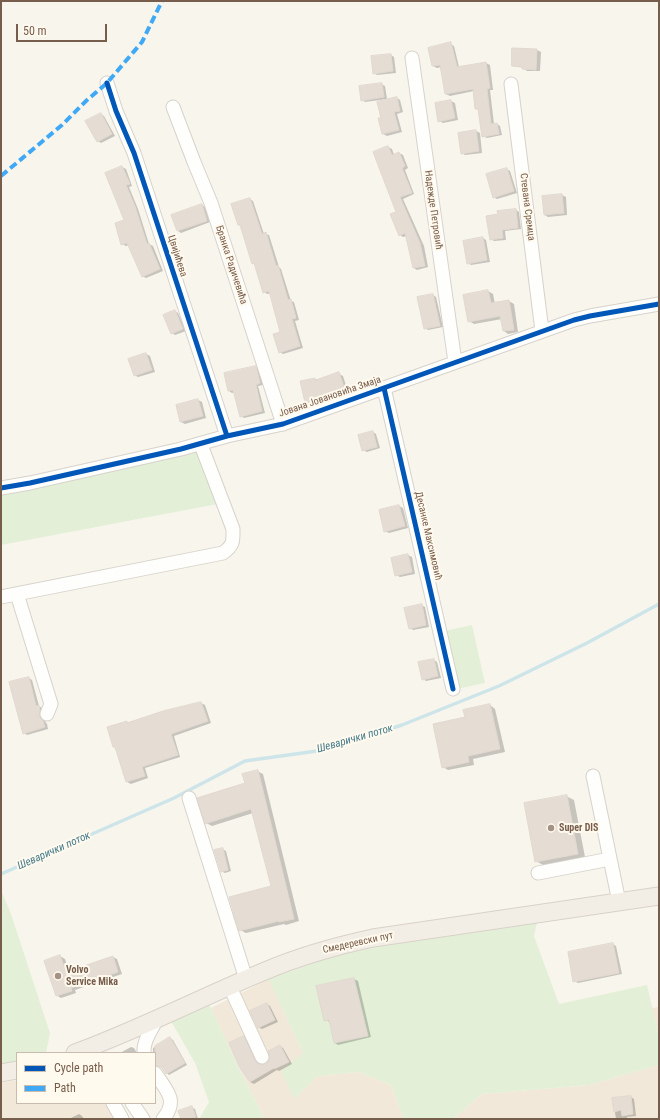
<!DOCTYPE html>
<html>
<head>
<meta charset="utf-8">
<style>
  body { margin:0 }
  #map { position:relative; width:660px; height:1120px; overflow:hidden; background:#f8f5ed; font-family:"Roboto Condensed",sans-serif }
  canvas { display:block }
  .frame { position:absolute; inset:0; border:2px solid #775d4b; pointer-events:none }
  .legend { position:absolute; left:16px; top:1052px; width:140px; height:52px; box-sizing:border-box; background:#fff9ee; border:1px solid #c9bbad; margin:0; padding:5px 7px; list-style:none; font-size:12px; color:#775d4b }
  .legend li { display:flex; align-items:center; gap:8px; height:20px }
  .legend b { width:20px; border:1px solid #c9bbad }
  .scale { position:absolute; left:16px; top:24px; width:91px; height:18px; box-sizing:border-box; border:2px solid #775d4b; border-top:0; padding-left:5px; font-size:12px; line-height:14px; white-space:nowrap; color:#775d4b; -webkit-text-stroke:3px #fff9ee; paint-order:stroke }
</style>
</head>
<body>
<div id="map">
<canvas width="660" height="1120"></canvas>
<div class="frame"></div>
<ul class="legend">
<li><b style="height:5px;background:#0057b8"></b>Cycle path</li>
<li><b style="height:5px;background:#3fa9f5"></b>Path</li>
</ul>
<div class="scale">50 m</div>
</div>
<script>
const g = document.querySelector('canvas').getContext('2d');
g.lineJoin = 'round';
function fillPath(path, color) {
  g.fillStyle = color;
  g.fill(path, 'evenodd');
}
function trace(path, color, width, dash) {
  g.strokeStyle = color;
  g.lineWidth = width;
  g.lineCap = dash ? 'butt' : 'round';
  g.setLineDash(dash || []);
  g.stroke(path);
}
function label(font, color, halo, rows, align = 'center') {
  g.font = font + ' "Roboto Condensed",sans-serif';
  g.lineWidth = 4;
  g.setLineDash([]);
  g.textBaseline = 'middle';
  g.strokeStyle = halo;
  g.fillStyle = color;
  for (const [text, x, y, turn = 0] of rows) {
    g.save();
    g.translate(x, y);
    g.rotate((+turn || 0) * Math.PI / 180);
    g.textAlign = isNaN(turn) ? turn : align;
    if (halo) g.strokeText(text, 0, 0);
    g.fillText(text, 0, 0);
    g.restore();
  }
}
fillPath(new Path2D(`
  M269,979L303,1053L294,1099L318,1076L358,1072L391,1085L404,1119H265L242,1075L211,1008Z
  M659,1007V1037L652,1008Z
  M659,1065V1119H453L482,1094L589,1085Z
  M17,1080V1103H118L128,1119H1V1083Z`), '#f1e8da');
fillPath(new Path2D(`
  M201,445L223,503L1,545V481Z
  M472,625L485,683L457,689L444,631Z
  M1,890L11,914L50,1033L46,1053H17V1070L1,1073Z
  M539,914L534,936L559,1004L647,985L659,1037V1065L589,1085L482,1094L453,1119H404L391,1085L358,1072L318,1076L294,1099L281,1071L303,1053L265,971L295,960Z
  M206,997L242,1075L265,1119H199L209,1102L195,1063L167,1014Z`), '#e3f0d7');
fillPath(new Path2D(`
  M451,44L454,46L459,67L486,63L490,65L493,90H490L494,124H497L500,126L502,135L487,138L483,136L479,110L476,108L474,91L450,96L446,94L442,67L437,68L433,66Z
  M513,49L537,50L541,52L540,71H527L523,68H516H527L513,66Z
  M391,55L394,57L396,73L377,75L374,73Z
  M381,84L385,86L387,99L365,102L362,100Z
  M397,98L400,100L403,112L397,114L402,132L387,136L383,134L382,118Z
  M451,101L455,103L458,120L443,123L439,121Z
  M101,114L104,116L115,136L101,143L98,141Z
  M476,131L480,133L482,153L465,155L462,153L459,133Z
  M388,147L392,149L394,155L399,153L403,155L408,168L405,170L414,194L403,199L424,246L428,267L417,270L414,268L407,236L403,237L400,235Z
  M122,167L126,169L132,186L129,187L138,209L149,244L153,246L163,271L146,278L142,276L129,245L126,246L122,244L125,220Z
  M507,169L510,171L517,193L497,199L493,197Z
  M562,195L566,197L567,215L548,217L545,215Z
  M250,199L253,201L264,234L269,235L279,267L281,269L291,301L294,302L299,320L295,321L303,348L283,354L280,352L281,332L271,293L267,294L264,292L255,264L253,263L241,226L239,225Z
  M202,205L205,207L210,222L181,233L178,231L173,216Z
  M516,210L519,212L521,229L505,231L506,240L494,241L491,239Z
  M483,238L486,240L490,262L471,265L468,263Z
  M488,291L493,294L495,304L509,301L514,304L518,332L508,334L504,331L502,319L474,324L469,321Z
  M433,295L436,297L443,327L428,330L425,328Z
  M175,311L178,313L186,331L175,335L172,333Z
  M146,354L150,356L155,372L138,377L134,375Z
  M255,367L259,369L263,385L258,386L265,413L244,418L241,416L235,392L232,393L229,391Z
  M339,374L343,376L349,395L310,408L307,406L315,379L317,380Z
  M198,400L202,402L206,418L185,424L181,422Z
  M373,432L376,434L380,448L367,452L363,450Z
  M399,506L403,508L408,528L389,533L385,531Z
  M408,555L412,557L415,574L400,577L396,575Z
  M421,605L425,607L429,627L413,630L410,628Z
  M434,660L437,662L441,678L426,681L423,679Z
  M29,678L32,680L39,706L42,708L43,712L42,718L47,724L48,729L27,735L24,733Z
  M201,703L205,705L211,723L174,736L180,757L145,768L148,778L131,784L127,782L117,748L114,747L127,722L129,723L164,712Z
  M490,705L495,709L505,752L473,759L474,765L448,770L443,767L466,718Z
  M257,771L263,774L299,921L286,925L284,924L246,933L240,930L272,887L253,813L212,826L206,823Z
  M566,796L574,800L585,857L543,865L536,861Z
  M222,849L226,851L231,871L225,873L221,871Z
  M613,944L616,946L622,974L578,983L574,981Z
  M60,956L65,959L69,972L113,957L117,959L122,974L75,990L76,993L61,998L56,995Z
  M354,979L358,981L371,1037L338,1045L335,1043L330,1022L325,1020Z
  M267,1004L270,1006L278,1022L262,1029L258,1027Z
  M244,1037L247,1039L258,1063L261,1066L266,1065L280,1046L283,1048L292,1064L279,1071L277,1070L254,1084L250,1082Z
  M170,1038L173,1040L187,1065L169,1075L160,1066L155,1067V1053H153V1048Z
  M131,1047L134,1048L137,1053H120Z
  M631,1097L634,1099L636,1116L627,1117V1119H616L613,1099Z
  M191,1107L195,1109L198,1119H182Z
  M79,1114L82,1116L84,1119H69Z`), '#0003');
trace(new Path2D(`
  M1,874L174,798L245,761L324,750L402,725L499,686L587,643L659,604`), '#cde5e9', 3.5);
const building = new Path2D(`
  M451,42L457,67L486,62L490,88L487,89L491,124L497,123L499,134L482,137L478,109H475L473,89L445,94L440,65L432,66L428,48Z
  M512,48L537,49L536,70L522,69V67L512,66Z
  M391,54L393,71L373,74L371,56Z
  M382,83L384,97L361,101L359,86Z
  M397,97L400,111L394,112L399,130L382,134L378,118H381L377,102Z
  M451,100L455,118L438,122L435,103Z
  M101,113L112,134L97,142L85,121Z
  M476,130L479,151L461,154L458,133Z
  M388,146L392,155L399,152L405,166L402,168L412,193L400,197L420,243L425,266L413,268L405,233L399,236L390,214L396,212L373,152Z
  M122,166L130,184L126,185L135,206L147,244L149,243L160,269L142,277L127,243L121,245L115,223L124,220L105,173Z
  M507,168L514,191L493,198L486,174Z
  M562,194L564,213L544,215L542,196Z
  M250,198L262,234L266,232L276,266L278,265L288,300L291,299L296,318L292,319L300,346L279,353L273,334L280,332L269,291L263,293L254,263L252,264L240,225H238L231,204Z
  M202,204L207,221L177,231L171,215Z
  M516,209L518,228L502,230L503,238L490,240L486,216L498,214L497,211Z
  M483,237L487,260L467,264L463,241Z
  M488,290L491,303L509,300L514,330L503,331L500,316L468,322L463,295Z
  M433,294L440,326L424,329L417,297Z
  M175,310L183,329L171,334L163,315Z
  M146,353L152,370L134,376L128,359Z
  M256,366L260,383L256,385L262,411L240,417L233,390L228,391L224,373Z
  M339,372L346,393L306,407L300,381L315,378V380Z
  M198,399L203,416L180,422L176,405Z
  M373,431L377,447L362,451L358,435Z
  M399,505L405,526L384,532L379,510Z
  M408,554L412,572L395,576L391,558Z
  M422,604L426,625L409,629L404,608Z
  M434,659L438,676L422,680L418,662Z
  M29,677L36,706L39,705L40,710L39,716L43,721L45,727L23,734L9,682Z
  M201,702L208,721L171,734L178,755L142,767L145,776L126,782L115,747H113L107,727L127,721V723L163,711Z
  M490,704L500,749L468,756L469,762L442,768L433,724L465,717L463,710Z
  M258,770L294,919L279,922V921L239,931L229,897L271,886L251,809L205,824L197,798L245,783L242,774Z
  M567,795L578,854L535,862L524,803Z
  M223,848L228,870L221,872L214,850Z
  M613,943L619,973L573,982L568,952Z
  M60,955L66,972L113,956L118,972L71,988L72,991L56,996L44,961Z
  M354,978L368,1036L334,1043L329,1020L324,1021L316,986Z
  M267,1003L275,1020L258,1028L250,1011Z
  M244,1036L255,1060L258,1064H265L268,1062L270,1057L268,1051L280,1045L289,1062L274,1069V1068L250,1082L239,1066L229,1043Z
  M170,1037L185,1063L166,1074L161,1067L155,1065V1046Z
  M631,1096L633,1114L622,1116L621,1110L614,1112L612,1098Z
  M192,1106L196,1117L190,1119H181L178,1111Z`);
fillPath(building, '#e5ddd4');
trace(building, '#e1d8cf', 1);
const minor = new Path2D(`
  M412,58L455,362
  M107,83L116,111L134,153L227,436
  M511,84L542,331
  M173,107L194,162L211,203L283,424
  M384,388L453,689
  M1,488L30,483L181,449L227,436L283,424L574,320L590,316L659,304
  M17,594L51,704L47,714
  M1,597L223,553C234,545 233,541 233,529L201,445
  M593,776L619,902
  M189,798L246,979
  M538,873L610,859
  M230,987L262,1057
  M144,1053C143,1040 152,1030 157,1018
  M155,1073C166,1090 179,1100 163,1119
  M113,1103L122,1119
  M132,1103L143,1119`);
const major = new Path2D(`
  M75,1053C140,1029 202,997 265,971C300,956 336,946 373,938L659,896
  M1,1073L17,1070`);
trace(minor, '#d7d2cb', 15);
trace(major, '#d9d1ca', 19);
trace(minor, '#fefefc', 13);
trace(major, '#f2eee6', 17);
trace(new Path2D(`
  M1,176L62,125L86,101L107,83L142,42L162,1`), '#3fa9f5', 4, [8, 4]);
trace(new Path2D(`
  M107,83L116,111L134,153L227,436
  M384,388L453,689
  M1,488L30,483L181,449L227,436L283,424L574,320L590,316L659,304`), '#0057b8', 5);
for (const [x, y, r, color] of [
  [551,828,4,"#a49284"],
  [58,976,4,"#a49284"]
]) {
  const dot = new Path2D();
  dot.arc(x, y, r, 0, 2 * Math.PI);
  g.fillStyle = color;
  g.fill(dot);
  trace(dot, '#fff9ee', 1.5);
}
label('10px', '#775d4b', '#fff9ee', [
  ["Стевана Сремца",527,207,83],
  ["Надежде Петровић",433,210,82],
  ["Цвијићева",177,256,72],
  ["Бранка Радичевића",231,265,72],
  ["Јована Јовановића Змаја",330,397,-19],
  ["Десанке Максимовић",428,536,77],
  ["Смедеревски пут",358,943,-12]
]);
label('bold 10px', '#775d4b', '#fff9ee', [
  ["Super DIS",559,828],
  ["Volvo",66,970],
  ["Service Mika",66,982]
], 'left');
label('italic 11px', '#447b8b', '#fff9ee', [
  ["Шеварички поток",355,739,-16],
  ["Шеварички поток",54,851,-24]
]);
</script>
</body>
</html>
